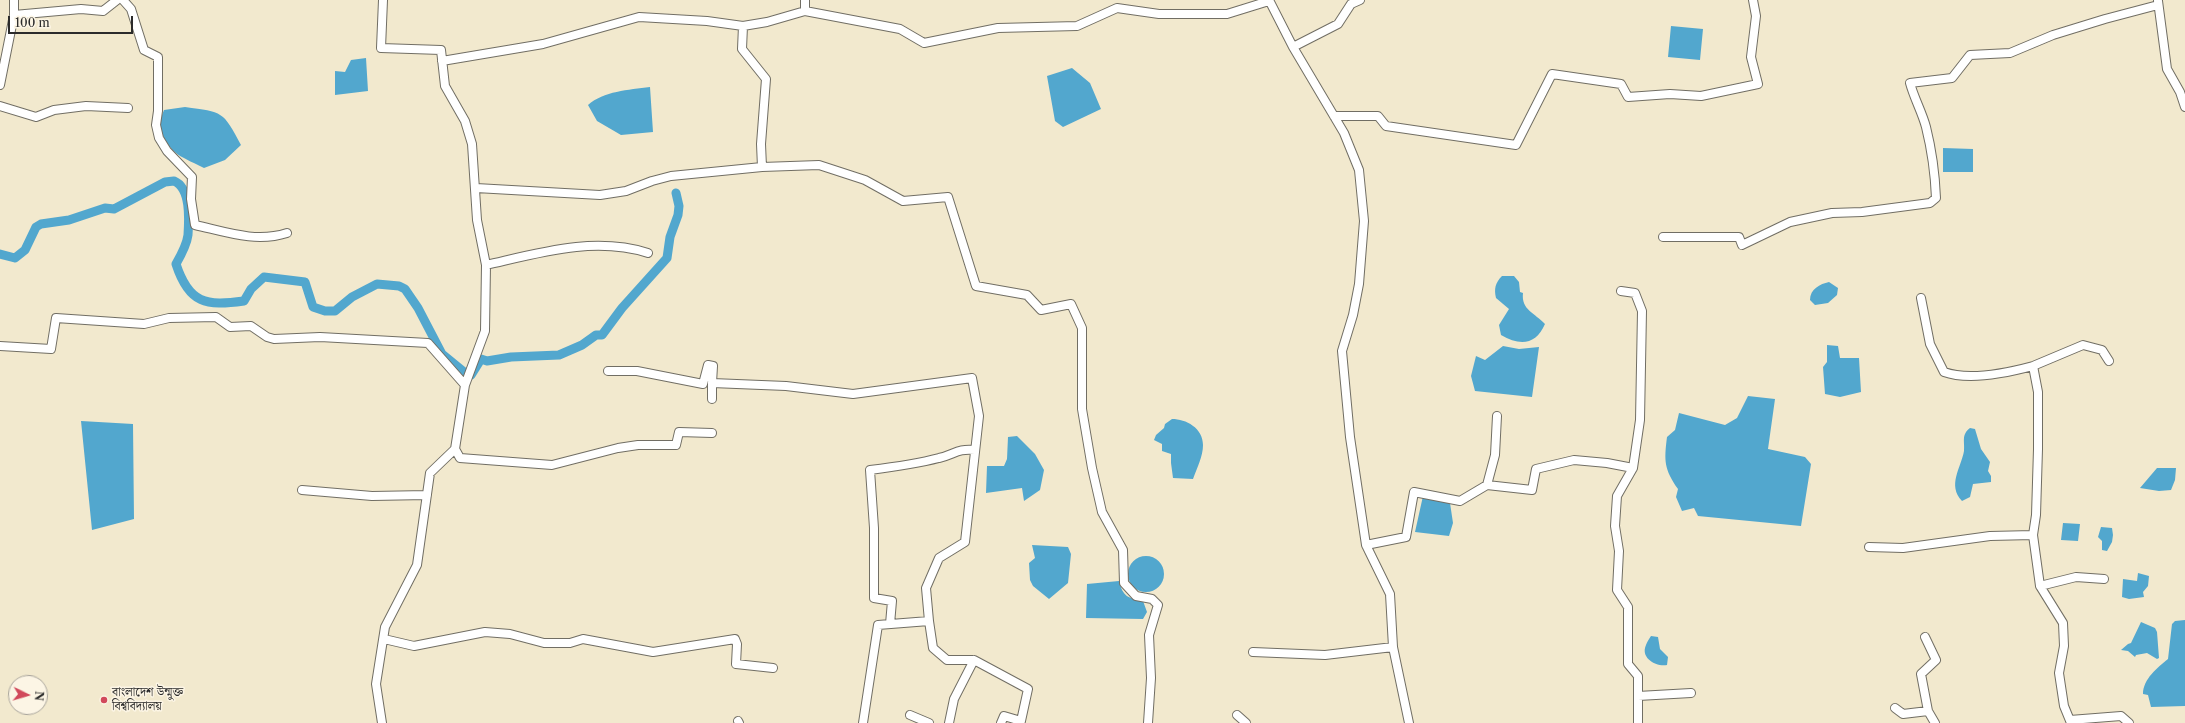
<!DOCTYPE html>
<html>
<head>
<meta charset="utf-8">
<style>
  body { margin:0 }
  #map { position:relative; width:2185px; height:723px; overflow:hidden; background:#f2e9ce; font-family:"Libre Caslon Text",serif }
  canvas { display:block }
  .north { position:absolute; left:8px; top:675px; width:40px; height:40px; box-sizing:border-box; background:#fcf5e5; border:1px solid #a8a49b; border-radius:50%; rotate:95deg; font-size:11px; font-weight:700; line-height:16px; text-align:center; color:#2b2b2b }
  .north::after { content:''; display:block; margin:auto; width:14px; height:18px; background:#d1495b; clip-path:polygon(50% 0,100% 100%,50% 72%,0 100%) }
  .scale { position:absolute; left:8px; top:16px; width:125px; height:18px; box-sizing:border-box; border:2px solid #2b2b2b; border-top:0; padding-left:5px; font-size:12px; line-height:14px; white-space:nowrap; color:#2b2b2b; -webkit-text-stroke:3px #fcf5e5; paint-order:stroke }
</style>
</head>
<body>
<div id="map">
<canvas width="2185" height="723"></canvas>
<div class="north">N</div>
<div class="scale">100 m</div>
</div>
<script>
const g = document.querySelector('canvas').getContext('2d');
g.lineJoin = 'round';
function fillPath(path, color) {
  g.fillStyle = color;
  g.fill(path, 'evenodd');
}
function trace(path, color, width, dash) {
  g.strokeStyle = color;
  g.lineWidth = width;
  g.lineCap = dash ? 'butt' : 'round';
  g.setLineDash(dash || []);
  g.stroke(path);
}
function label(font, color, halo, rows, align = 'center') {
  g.font = font + ' "Libre Caslon Text","Noto Serif Bengali",serif';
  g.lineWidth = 3;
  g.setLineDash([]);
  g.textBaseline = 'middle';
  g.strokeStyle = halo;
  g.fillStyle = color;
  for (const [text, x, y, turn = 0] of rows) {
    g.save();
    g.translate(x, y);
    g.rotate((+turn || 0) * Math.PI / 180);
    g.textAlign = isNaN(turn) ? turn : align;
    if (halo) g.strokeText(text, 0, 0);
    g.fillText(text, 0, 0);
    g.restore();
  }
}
fillPath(new Path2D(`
  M1671,26L1703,29L1700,60L1668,57Z
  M366,58L368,91L335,95V71L345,72L351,60Z
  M1072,68L1090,83L1101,109L1063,127L1055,121L1047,76Z
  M650,87L653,132L621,135L597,121L588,105C604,91 628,90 650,87Z
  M185,107C223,112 223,111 241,145L225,160L204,168C176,154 171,155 158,125L164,110Z
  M1943,148L1973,149V172H1943Z
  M1502,276H1514L1519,282L1520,292L1523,293C1521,310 1535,313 1545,324C1536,345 1520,346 1501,335L1499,325L1509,309L1496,298C1494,289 1495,283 1502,276Z
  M1829,282L1838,288L1837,295L1828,303L1815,305L1810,300C1810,289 1820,284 1829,282Z
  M1827,345L1838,346L1840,358H1859L1861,392L1840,397L1825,394L1823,367L1827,362Z
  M1503,346L1519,349L1539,347L1532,397L1475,391L1471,376L1476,356L1485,360Z
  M1748,396L1775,399L1768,449L1805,457L1811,464L1801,526L1698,516L1694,508L1682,511L1676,497L1678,489C1664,469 1664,461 1667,437L1675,430L1679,413L1725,425L1737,418Z
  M1172,419C1186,419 1203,428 1203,445C1203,456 1197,468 1193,479L1173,478L1171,463V454L1162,451V444L1154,440L1156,435L1164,428L1165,424Z
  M81,421L133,424L134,519L92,530Z
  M1970,428L1975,429L1981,449L1990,462L1988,471L1991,476V482L1973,484L1970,497L1962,501C1947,485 1961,468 1964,451C1965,441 1961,435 1970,428Z
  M1017,436L1035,454L1044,470L1040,490L1024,501L1022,488L986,493L987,466H1004L1007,459L1008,437Z
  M2157,468H2176L2175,480L2171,490L2159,491L2140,488Z
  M1423,496L1450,503L1453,523L1449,536L1415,532Z
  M2063,523L2080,524L2078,541L2061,540Z
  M2101,527L2112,528L2113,535L2112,542L2107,551L2102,550V541L2098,537Z
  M1032,545L1068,547L1071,554L1068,583L1049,599L1033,586L1030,580L1029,563L1035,558Z
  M1128 574a18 18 0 1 1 36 0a18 18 0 1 1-36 0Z
  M2138,573L2149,576L2148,586L2143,592L2144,597L2129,599L2122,597L2123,579L2137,581Z
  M1119,581C1123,597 1128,598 1143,601L1147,612L1143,619L1086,618L1087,584Z
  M2185,620V706L2151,707L2148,695L2143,694C2143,679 2158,667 2168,659L2172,624L2175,621Z
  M2141,622L2155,628L2157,632L2159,658L2157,659L2147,653L2136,655L2135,657L2128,651L2121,650L2128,644L2131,643Z
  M1651,636L1658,637L1660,649L1668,657L1667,665C1656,667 1640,658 1646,645C1647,642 1649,639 1651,636Z`), '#52a7ce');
trace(new Path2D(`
  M0,254L15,258L25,250L36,227L41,224L69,220L105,208L114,209L165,182L174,181C191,188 189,219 188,235C187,243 180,257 176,264C189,304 206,306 244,301L251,289L264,277L305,282L313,307L325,311H335L352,297L377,284L399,286L405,289L418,308L442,354L464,372
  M471,375L481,359L487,361L511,357L559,355L582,345L596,335H602L622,308L667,258L670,237L678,215L679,206L676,193`), '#52a7ce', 9);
const minor = new Path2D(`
  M123,0L131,9L144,50L158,57V111L156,125L159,138L167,151L192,177L191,199L195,225C226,232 256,243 287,233
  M383,0L381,48L441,50L445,86L465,121L472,144L477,220L486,265L485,331L465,385
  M1269,0L1293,47L1344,133L1359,170L1364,221L1359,284L1353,315L1342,351L1350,437L1366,545L1390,594L1393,647L1409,723
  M2158,1L2167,69L2180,92L2185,107
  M805,11V0
  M14,15V0
  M743,26L742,49L766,79L761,144L762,167L819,165L865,180L903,201L948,197L976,286L1027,295L1041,310L1071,304L1082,328V409L1092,468L1102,512L1123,550L1124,583L1136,596L1152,599L1158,605L1149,635L1151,678L1148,723
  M1293,47L1338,24L1351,4L1360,0
  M442,61L543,44L639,17L707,21L743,26L767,22L805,11L900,29L924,43L998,28L1077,26L1117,8L1159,14H1227L1269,1
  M0,85L14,15L81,9L103,11L117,0
  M0,106L36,117L54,110L86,106L128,108
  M1334,116H1378L1386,126L1516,145L1552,74L1621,84L1628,97L1670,94L1701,96L1758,84L1751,57L1756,16L1753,0
  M476,188L600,195L626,191L652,181L671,176L762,167
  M1663,237H1739L1742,245L1790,222L1832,213L1862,212L1930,203L1936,198C1935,173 1932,151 1926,127C1922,112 1914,98 1910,83L1952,78L1970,55L2010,53L2053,35L2105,19L2158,5
  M486,265C539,253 594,236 648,253
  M1621,291L1635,293L1642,311L1640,420L1633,468L1617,496L1615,526L1619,551L1617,590L1628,607V664L1638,676V723
  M1921,298L1930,344L1944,372C1969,381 2007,373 2033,366L2038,392V449L2036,515L2033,535L2040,586L2063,623L2064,646L2059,673L2064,706L2071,723
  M0,346L51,349L56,318L144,324L169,318L216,317L230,327L251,326L267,337L274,339L320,337L428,343L465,385L455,449L460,458L552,465L618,448L638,445H676L679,432L712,433
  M2033,366L2083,345L2102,350L2109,361
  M608,371H637L703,384L708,365L713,366L712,383
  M712,399V383L786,386L853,394L972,378L979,416L965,542L939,558L926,588L929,621L878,625L863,723
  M1487,485L1495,455L1497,416
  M302,490L372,496L427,495
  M1366,545L1406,537L1414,492L1460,501L1487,485L1532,490L1536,469L1574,460L1607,463L1633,468
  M1869,547L1903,548L1990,536L2033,535
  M2040,586L2076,577L2104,579
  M929,621L933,648L947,660H974L1028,689L1021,721L1004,716L1001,723
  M890,624L892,601L874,598V528L870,470C894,467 916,464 939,458C954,455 957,448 975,450
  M1925,637L1936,660L1921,674L1928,711
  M384,639L414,646L485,632L510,634L544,643H570L583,639L653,652L735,639L737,644L736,664L773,668
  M1253,652L1325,655L1393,647
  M1638,696L1691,693
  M1895,708L1903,714L1928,711L1935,723
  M910,715L929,723
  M1237,715L1246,723
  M2070,720L2121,716L2129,723
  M738,721L739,723
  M382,723L376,684L385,627L417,565L430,473L455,449
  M949,723L954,699L974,660`);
trace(minor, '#716e64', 10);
trace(minor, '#fff', 8);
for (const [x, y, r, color] of [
  [104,700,4,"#d1495b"]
]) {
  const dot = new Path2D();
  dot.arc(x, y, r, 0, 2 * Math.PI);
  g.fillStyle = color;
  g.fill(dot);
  trace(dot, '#fcf5e5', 1.5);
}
label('12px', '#2b2b2b', '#fcf5e5', [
  ["বাংলাদেশ উন্মুক্ত",112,693],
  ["বিশ্ববিদ্যালয়",112,707]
], 'left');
</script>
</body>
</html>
